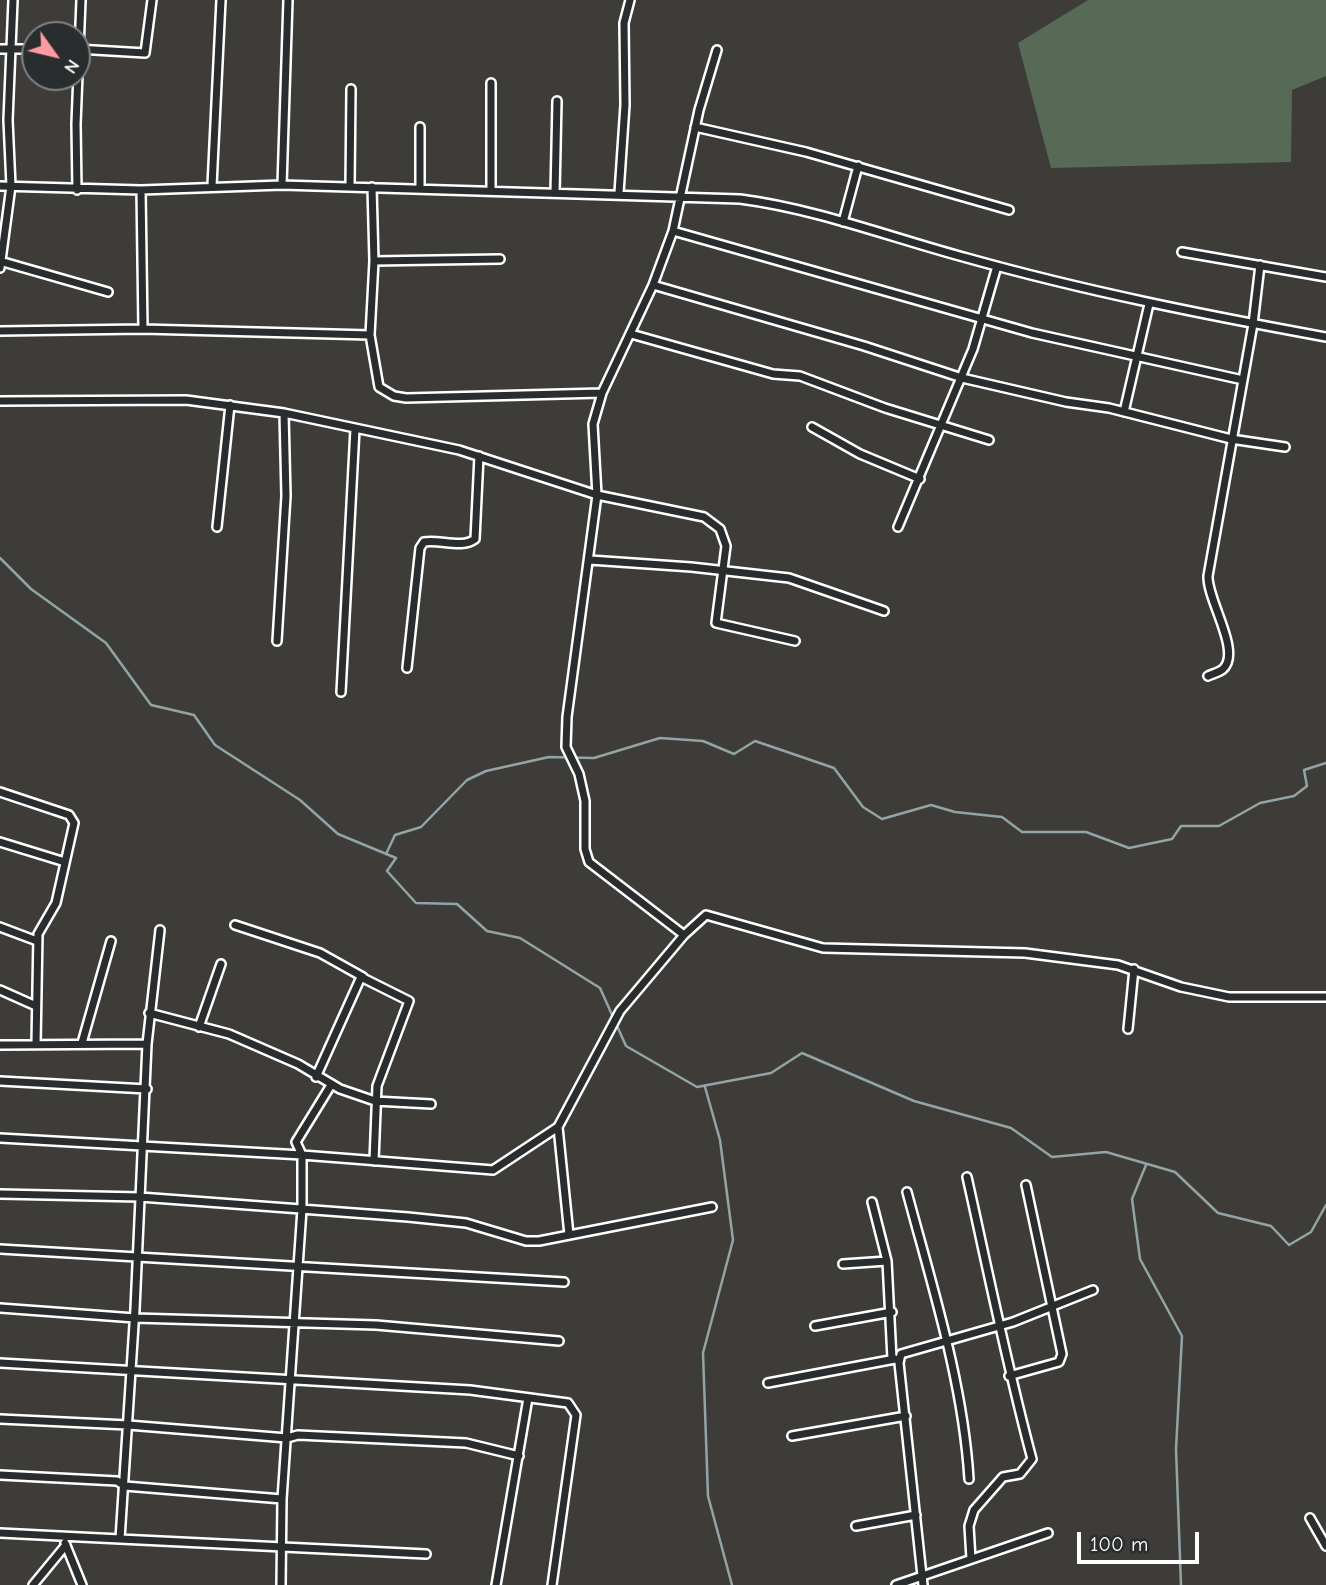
<!DOCTYPE html>
<html>
<head>
<meta charset="utf-8">
<style>
  body { margin:0 }
  #map { position:relative; width:1326px; height:1585px; overflow:hidden; background:#3e3c39; font-family:"Comic Neue",sans-serif }
  canvas { display:block }
  .north { position:absolute; left:21px; top:21px; width:70px; height:70px; box-sizing:border-box; background:#2a2d2e; border:2px solid #7f8182; border-radius:50%; rotate:124deg; font-size:19px; font-weight:700; line-height:28px; text-align:center; color:#fff }
  .north::after { content:''; display:block; margin:auto; width:24px; height:32px; background:#ff9aa2; clip-path:polygon(50% 0,100% 100%,50% 72%,0 100%) }
  .scale { position:absolute; left:1077px; top:1532px; width:122px; height:32px; box-sizing:border-box; border:4px solid #fff; border-top:0; padding-left:9px; font-size:21px; line-height:24px; white-space:nowrap; color:#fff; -webkit-text-stroke:5px #2a2d2e; paint-order:stroke }
</style>
</head>
<body>
<div id="map">
<canvas width="1326" height="1585"></canvas>
<div class="north">N</div>
<div class="scale">100 m</div>
</div>
<script>
const g = document.querySelector('canvas').getContext('2d');
g.lineJoin = 'round';
function fillPath(path, color) {
  g.fillStyle = color;
  g.fill(path, 'evenodd');
}
function trace(path, color, width, dash) {
  g.strokeStyle = color;
  g.lineWidth = width;
  g.lineCap = dash ? 'butt' : 'round';
  g.setLineDash(dash || []);
  g.stroke(path);
}
fillPath(new Path2D(`
  M1088,0H1326V76L1292,90L1291,162L1051,168L1018,43Z`), '#566a55');
trace(new Path2D(`
  M0,558L31,589L106,643L151,705L194,715L215,745L300,800L338,834L396,858L387,871L416,903L457,904L487,931L520,938L600,988L626,1046L697,1087L771,1073L802,1053L914,1101L1011,1128L1052,1157L1106,1152L1175,1172L1218,1213L1271,1226L1289,1245L1311,1232L1326,1205
  M386,854L395,835L421,827L467,780L486,771L549,757L594,758L660,738L703,741L734,754L755,741L834,768L863,807L882,819L931,805L955,812L1002,817L1022,832H1086L1129,848L1172,839L1181,826H1219L1260,803L1294,796L1307,786L1304,770L1326,763
  M705,1087L720,1140L733,1240L703,1353L708,1496L732,1585
  M1146,1165L1132,1199L1140,1259L1182,1336L1176,1449L1181,1585`), '#91a4a6', 2.5);
const street = new Path2D(`
  M0,49H35
  M77,49L145,53L152,0
  M491,83V191
  M420,127V188
  M695,127L806,152L1009,210
  M282,185L288,0
  M0,186L141,190L282,185L740,199C817,209 892,238 967,258C1085,291 1205,315 1326,337
  M212,186L221,0
  M350,187L351,89
  M372,187L374,261L370,335L379,387L394,396L406,398L602,393
  M77,190L76,124L81,0
  M141,190L143,329
  M555,193L557,101
  M619,193L625,105L624,23L630,0
  M843,222L858,166
  M673,231L1032,333L1243,380
  M1182,252L1326,277
  M0,261L108,292
  M374,261L500,259
  M0,268L11,186L8,120L13,0
  M653,285L864,346L962,378L1066,402L1109,408L1231,439L1285,447
  M0,331L143,329L370,335
  M631,334L773,374L800,376L885,408L989,440
  M0,401L186,400L284,413L459,450L597,495L704,517L720,529L726,546L716,623L795,641
  M1124,412L1149,304
  M812,427L860,454L920,479
  M217,527L230,405
  M898,527L973,349L997,266
  M590,560L691,567L789,578L884,611
  M277,641L286,496L284,413
  M407,668L420,548L424,542C440,539 462,549 475,539L479,456
  M1208,676C1212,674 1220,672 1223,669C1242,652 1207,600 1208,576L1253,324L1260,265
  M341,692L355,429
  M0,792L69,815L74,823L56,903L38,934L36,1044
  M0,842L65,862
  M235,925L320,953L363,977
  M0,927L37,941
  M684,935L589,862L585,849V801L579,774L566,747L567,717L597,495L593,424L602,393L653,285L673,231L699,110L717,50
  M0,990L36,1006
  M149,1013L229,1034L298,1064L340,1089L375,1101L431,1104
  M199,1027L221,964
  M1128,1029L1134,969
  M82,1043L111,941
  M147,1044L160,930
  M0,1045L147,1044L135,1309L120,1539L0,1533
  M316,1077L361,977L409,1001L377,1086L374,1161
  M0,1081L147,1089
  M558,1127L569,1235
  M0,1138L302,1155L493,1170L558,1127L620,1011L684,935L706,915L823,948L1025,953L1118,965L1181,987L1229,997H1326
  M967,1177C988,1271 1007,1366 1032,1459L1020,1474L1003,1477L974,1510L969,1526L971,1559
  M907,1192C932,1286 963,1382 969,1479
  M0,1194L140,1197L408,1217L466,1223L526,1241H539L712,1207
  M872,1202L887,1261L892,1359
  M0,1249L564,1282
  M843,1264L887,1261
  M0,1308L135,1318L376,1325L559,1341
  M815,1326L892,1312
  M0,1363L470,1390L568,1403L576,1415L552,1585
  M1009,1376L1059,1362L1062,1354L1026,1185
  M768,1383L895,1359
  M0,1419L128,1425L287,1438L298,1435L466,1443L519,1456
  M792,1436L906,1416
  M0,1475L117,1481L125,1486L282,1499
  M1310,1518L1326,1546
  M856,1526L916,1515
  M120,1539L426,1554
  M65,1543L82,1585
  M33,1585L66,1545
  M281,1585L282,1499L302,1209V1155L296,1142L331,1085
  M496,1585L528,1398
  M896,1585L1048,1533
  M923,1585L899,1363L901,1354L1013,1322L1093,1290`);
trace(street, '#fff', 12);
trace(street, '#2a2d2e', 7);
</script>
</body>
</html>
